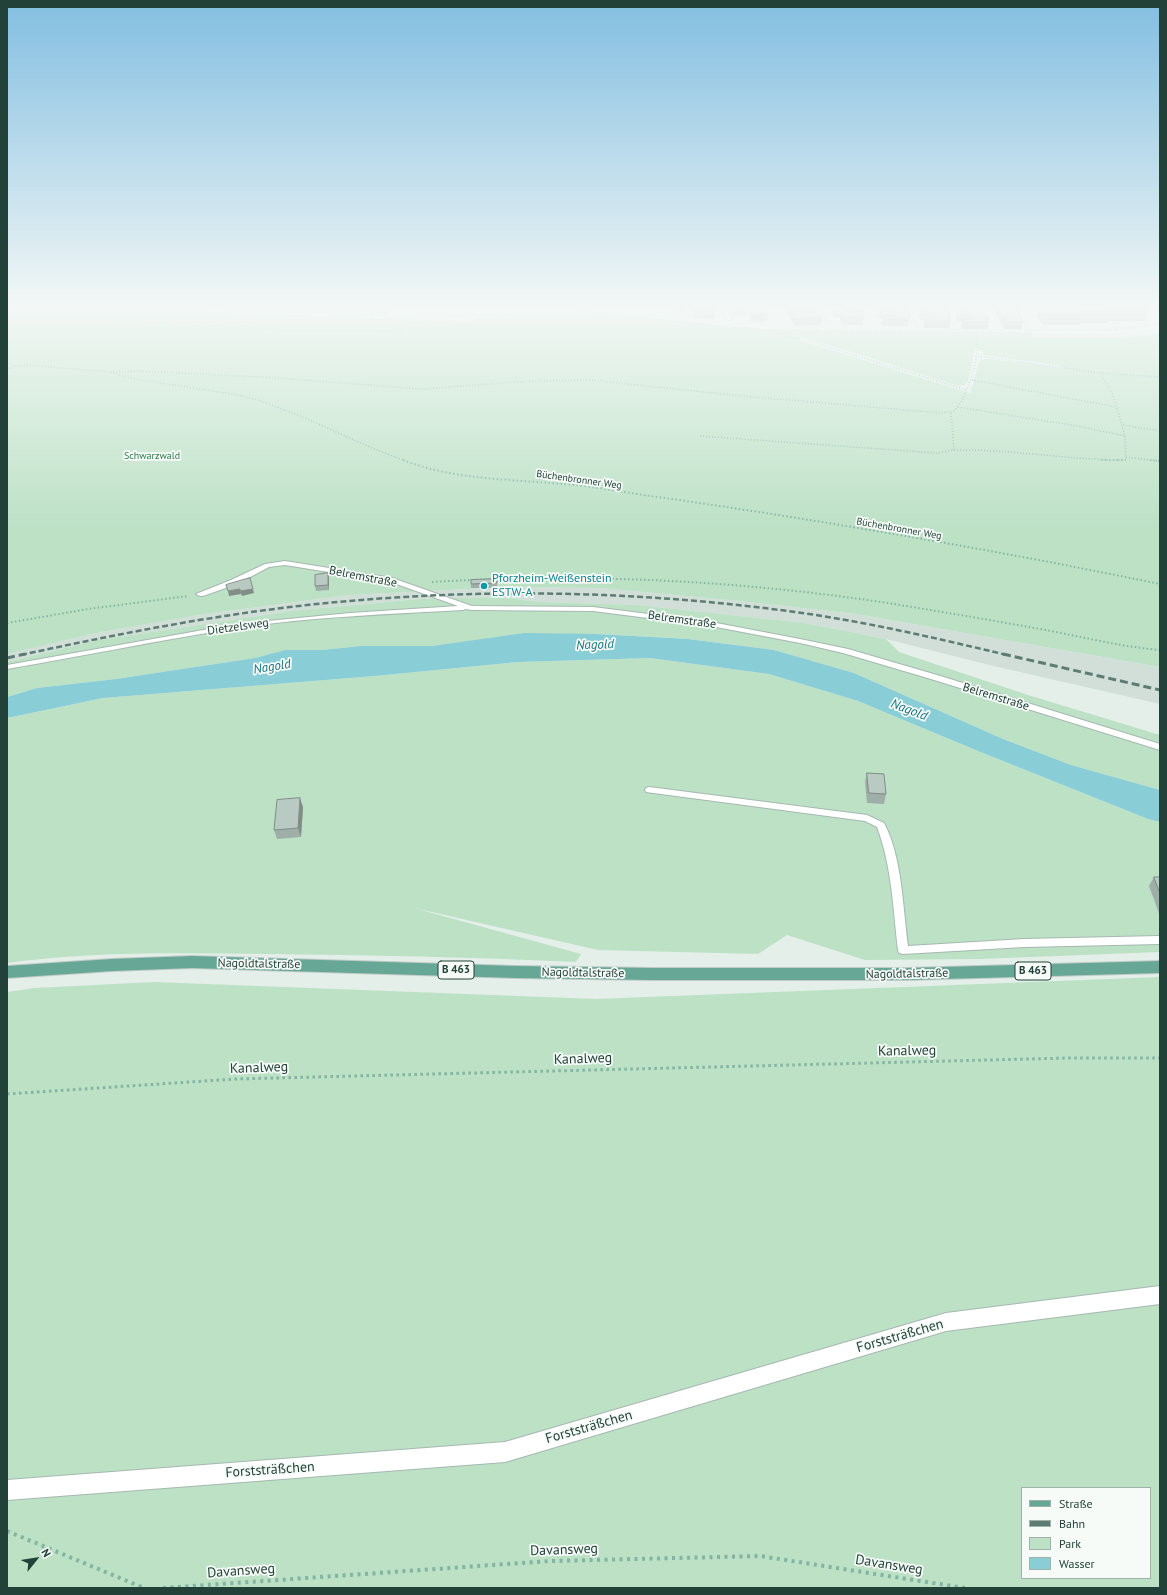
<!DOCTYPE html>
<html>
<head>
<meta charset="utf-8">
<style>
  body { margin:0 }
  #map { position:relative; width:1167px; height:1595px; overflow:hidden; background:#e4efea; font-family:"PT Sans",sans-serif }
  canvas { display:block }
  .frame { position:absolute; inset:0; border:8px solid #224239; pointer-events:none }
  .legend { position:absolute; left:1021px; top:1487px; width:130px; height:92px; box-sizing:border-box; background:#f6fbf8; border:1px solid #a1b1ac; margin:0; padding:5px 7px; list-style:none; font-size:12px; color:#224239 }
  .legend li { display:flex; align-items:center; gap:8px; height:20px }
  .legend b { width:20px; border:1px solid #a1b1ac }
  .north { position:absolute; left:16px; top:1539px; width:40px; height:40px; -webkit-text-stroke:3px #f6fbf8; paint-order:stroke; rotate:60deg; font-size:11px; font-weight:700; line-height:16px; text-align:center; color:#224239 }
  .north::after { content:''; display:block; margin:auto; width:14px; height:18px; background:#224239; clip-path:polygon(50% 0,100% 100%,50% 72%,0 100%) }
</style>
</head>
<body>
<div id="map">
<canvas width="1167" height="1595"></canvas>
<div class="frame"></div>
<ul class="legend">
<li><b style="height:5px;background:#66a795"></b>Straße</li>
<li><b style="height:5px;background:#5d7d74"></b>Bahn</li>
<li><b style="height:11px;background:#bce1c5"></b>Park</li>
<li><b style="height:11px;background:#89cdd7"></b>Wasser</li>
</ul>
<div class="north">N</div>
</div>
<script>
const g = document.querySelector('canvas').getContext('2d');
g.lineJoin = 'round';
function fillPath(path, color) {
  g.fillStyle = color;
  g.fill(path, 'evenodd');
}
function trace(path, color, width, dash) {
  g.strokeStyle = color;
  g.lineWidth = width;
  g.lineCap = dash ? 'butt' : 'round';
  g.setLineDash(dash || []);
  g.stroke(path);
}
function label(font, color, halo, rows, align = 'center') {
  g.font = font + ' "PT Sans",sans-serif';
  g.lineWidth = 3.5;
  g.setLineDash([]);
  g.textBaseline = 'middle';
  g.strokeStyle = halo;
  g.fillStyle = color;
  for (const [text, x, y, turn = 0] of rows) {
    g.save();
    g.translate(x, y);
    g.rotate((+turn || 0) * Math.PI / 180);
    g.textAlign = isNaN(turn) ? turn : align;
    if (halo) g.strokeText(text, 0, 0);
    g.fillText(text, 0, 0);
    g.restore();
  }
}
fillPath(new Path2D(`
  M508,587L601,588L740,601L856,614L1160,667V704L989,665L886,639L805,623L638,605L541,602L497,597L420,599L291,611L99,640L7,662V654L101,632L205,614L348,595Z`), '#d2dfd9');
fillPath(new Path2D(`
  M7,306H394L387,316L133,307L130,310L473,322L476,318L609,314L768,330L1033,332L1031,338H1118L1160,334V667L856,614L740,601L601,588L508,587L348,595L205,614L101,632L7,654ZM801,337L842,349L958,386L965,385L968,381L975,349L982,350L983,355L1062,366L1063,368L989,359H981L979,362L970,393L799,340Z
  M497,597L541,602L638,605L805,623L886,639L899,652L1028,695L1160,735V790L1071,765L1003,739L854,673L774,650L688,639L596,634L432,646H361L322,650H285L255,658L116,679L37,688L7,697V662L99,640L291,611L420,599Z
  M650,658L769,674L858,701L978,751L1148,819L1160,822V952L980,959L865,960L787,935L758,954L598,950L414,908L581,954L576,962C472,957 368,955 264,954C178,953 92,951 7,963V718L103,698L375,676L518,662Z
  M1160,977V1588H7V992L35,988L154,982L596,999ZM1022,1488H1150V1578H1022Z`), '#bce1c5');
fillPath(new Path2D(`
  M525,633L596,634L688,639L774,650L854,673L1003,739L1071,765L1160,790V822L1148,819L978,751L858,701L769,674L650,658L518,662L375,676L103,698L7,718V697L37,688L116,679L255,658L285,650H322L361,646H432Z`), '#89cdd7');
const lane = new Path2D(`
  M461,306H465V307L463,308Z
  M285,561L392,578L472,606L593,607L711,622L800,639L848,649L937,675L1160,744V750L931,679L843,653L800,643L711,626L593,611L471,610L466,609L463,610C388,614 311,617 237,628C160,640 83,656 7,669V665L237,624L350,613L458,606L391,582L285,565L269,567L237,584L203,596H200L196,594L231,580L265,564Z
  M649,787L867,815L884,823C902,856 903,909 908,946L1024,939L1160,936V944L1024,947L903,954L899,953L898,950C893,908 892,867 877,827L865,821L646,792L645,790L646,788Z`);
const street = new Path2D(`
  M719,306H725L732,319L731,320H727Z
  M811,306H817L827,321L826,322H822Z
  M1160,1286V1304L946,1331L505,1462L7,1500V1480L505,1442L946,1313Z`);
const primary = new Path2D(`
  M192,956L516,966L652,968H906L1160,961V973L906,980H652L516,978L192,968L112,971L7,978V966L112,959Z`);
trace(lane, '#a6b8b1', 2);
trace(street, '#a6b8b1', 2);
trace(primary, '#c1cac8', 2);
trace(new Path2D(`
  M82,306L114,309L383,319L590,312L720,326
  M107,306L114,309L121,318L133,325L177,327L233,325L279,330L390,331L414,326L427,319
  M905,306L919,329
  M1145,306L1160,323
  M907,311H922
  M981,311H998
  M1015,311H1040
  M943,312H960
  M371,319L380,306
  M1021,319L1030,331
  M986,323L989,328
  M735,327L770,330H820
  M770,330L779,335L803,339L966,390C976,370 978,352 977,330
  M829,330H1109L1160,324
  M978,356L1100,373L1160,377
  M7,370L14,366L26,365L110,372L130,378L238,395L258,400L298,415L372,448L405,461
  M110,372L136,371L279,378L421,389L531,381L589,380L742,396L941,413L954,411L964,398L966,390
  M972,380L1116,407
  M958,407L1072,425L1125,436L1113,395L1100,373
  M1123,425L1160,431
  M700,436L937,453L954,450L951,413
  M954,450C1012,449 1068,460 1126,460L1125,436
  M1126,457L1159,461`), '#83b4a3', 1.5, [1, 2]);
trace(new Path2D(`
  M403,460C454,480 508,479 562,484C594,486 626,493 658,497C826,521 994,550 1160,584
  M1101,460H1126
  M1150,460L1160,461
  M432,582C586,573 735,580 888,603C942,612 997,621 1051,631C1087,638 1123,647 1160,650
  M7,623L88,609L188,596`), '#83b4a3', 2, [1.5, 2.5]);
trace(new Path2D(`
  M7,1094L235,1079L1068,1058H1160`), '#83b4a3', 3, [2.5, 3.5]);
trace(new Path2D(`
  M7,1531L144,1588
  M163,1588L550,1561L760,1556L965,1588`), '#83b4a3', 4, [3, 4.5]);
fillPath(lane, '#fff');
fillPath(street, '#fff');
fillPath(primary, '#66a795');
trace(new Path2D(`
  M21,655C122,633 224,613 327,603C490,587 654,591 816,615C880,625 944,640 1007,655`), '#5d7d74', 2.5, [6, 3]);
trace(new Path2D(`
  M1003,654L1160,690
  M7,658L25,654`), '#5d7d74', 3, [8, 4]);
fillPath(new Path2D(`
  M425,306H443L441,310L425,309Z
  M512,306H530V308H512Z
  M664,306H684V312H679V310L663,309Z
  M694,306H715L714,319L693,318Z
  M732,306H759L758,308H754L753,306L749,307L748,314L733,315L731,310Z
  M763,306H782L764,308Z
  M782,306H813L814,308V311L822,318L820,325L794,326L790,319V316H788L785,310V308Z
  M844,306H862L863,310L862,314L864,317L863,325H843L840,320V317L834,318L832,314L833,311L844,313L843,310Z
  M876,306H905V311L910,315L908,326H883L882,324L883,318H879L878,316L879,309H877Z
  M913,306H944L946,309L945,312L946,313L951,317L950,320L951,321L949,328H924L923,325L924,320H920L918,317L920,310H914L912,308Z
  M966,306L983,310V314L989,318L988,321L989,322L987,329H962L961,327L962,321H957L956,319L957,311H965Z
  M982,306H1015L1023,322L1021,329H1004L996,313L997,308H983Z
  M1023,306H1145L1149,310L1145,321H1107V323H1080L1079,325H1043L1037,316L1039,309H1024Z
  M1153,306H1160V314H1159Z
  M750,310L768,314L767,321L752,322L749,317Z
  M328,573L329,578V590L316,591L315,586Z
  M497,579V588H471V584Z
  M867,773L886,794L884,804L867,803L865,782Z
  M303,807L301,837L277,839L274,830Z
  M1154,877H1160V916L1149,886Z`), '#9faea8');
fillPath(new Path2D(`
  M440,306H443L441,310Z
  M858,308L857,315L845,317L846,310Z
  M328,573L329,578V590L328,585Z
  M240,589L241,594L229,596L228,591Z
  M253,589L254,593L242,596L240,591Z
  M300,798L303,807L301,837L298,828Z`), '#828d88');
const building = new Path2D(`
  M679,306H684V309L679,308Z
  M694,306H715V312L694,311Z
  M734,306H749V307H734Z
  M788,306H813L814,308L789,309Z
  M845,306H862L863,310H858V308L846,310Z
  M890,306H905V307H903L905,311H908L910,315H907L909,319H884L883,316H896L893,311H880L879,308H891Z
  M930,306H944L946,309H944L946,313H949L951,317H948L951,321H926L925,318H937L934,313H921L920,310H932Z
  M967,306H981L983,310H981L983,314H986L989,318H986L989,322H964L962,319H975L972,314H959L957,311H970Z
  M998,306H1015L1023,322H1006Z
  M1040,306H1145L1149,310H1108L1110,312H1081L1083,314H1046Z
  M765,309L768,314L753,315L750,310Z
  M817,311L822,318L795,319L791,312Z
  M833,311H841L842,313H841V314H835Z
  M861,312L864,317L844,318L841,313Z
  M328,573V585L315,586V575Z
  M250,578L253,589L240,591V589L228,591L226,585Z
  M497,579V583L471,584V580Z
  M867,773L884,774L886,794L869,793Z
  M300,798L298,828L274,830L277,800Z
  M1154,877H1160V893Z`);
fillPath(building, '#b9cac3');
trace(building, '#828d88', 1);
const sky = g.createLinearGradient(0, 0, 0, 530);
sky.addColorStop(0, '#82bee1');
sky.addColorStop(0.58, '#f3f8f6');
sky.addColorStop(1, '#f3f8f600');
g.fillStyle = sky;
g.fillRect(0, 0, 1167, 530);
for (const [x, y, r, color] of [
  [484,586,4,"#0f9aa8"]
]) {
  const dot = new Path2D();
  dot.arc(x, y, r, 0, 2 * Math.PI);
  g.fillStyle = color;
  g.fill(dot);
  trace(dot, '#f6fbf8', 1.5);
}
label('10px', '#297c47', '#f6fbf8', [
  ["Schwarzwald",152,456]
]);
label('10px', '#224239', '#f6fbf8', [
  ["Büchenbronner Weg",579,480,8],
  ["Büchenbronner Weg",899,529,10]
]);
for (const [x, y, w] of [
  [456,970,36],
  [1033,971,36]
]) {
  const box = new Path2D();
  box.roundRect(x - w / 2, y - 9, w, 18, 3);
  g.fillStyle = '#f6fbf8';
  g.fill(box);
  trace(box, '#224239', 1);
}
label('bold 11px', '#224239', null, [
  ["B 463",456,970],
  ["B 463",1033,971]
]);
label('12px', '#224239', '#f6fbf8', [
  ["Belremstraße",363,577,11],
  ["Belremstraße",682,620,8],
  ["Dietzelsweg",238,627,-8],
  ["Belremstraße",996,697,17],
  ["Nagoldtalstraße",259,964,1],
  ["Nagoldtalstraße",583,973,1],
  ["Nagoldtalstraße",907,974,-1]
]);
label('12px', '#0d838f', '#f6fbf8', [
  ["Pforzheim-Weißenstein",492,579],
  ["ESTW-A",492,593]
], 'left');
label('italic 13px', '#177483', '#f6fbf8', [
  ["Nagold",595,645,-2],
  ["Nagold",272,667,-9],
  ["Nagold",909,710,21]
]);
label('14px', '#224239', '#f6fbf8', [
  ["Kanalweg",907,1051,-1],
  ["Kanalweg",583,1059,-2],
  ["Kanalweg",259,1068,-2],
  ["Forststräßchen",900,1336,-16],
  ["Forststräßchen",589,1427,-16],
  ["Forststräßchen",270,1470,-4],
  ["Davansweg",564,1550,-2],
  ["Davansweg",889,1565,9],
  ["Davansweg",241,1571,-4]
]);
</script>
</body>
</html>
